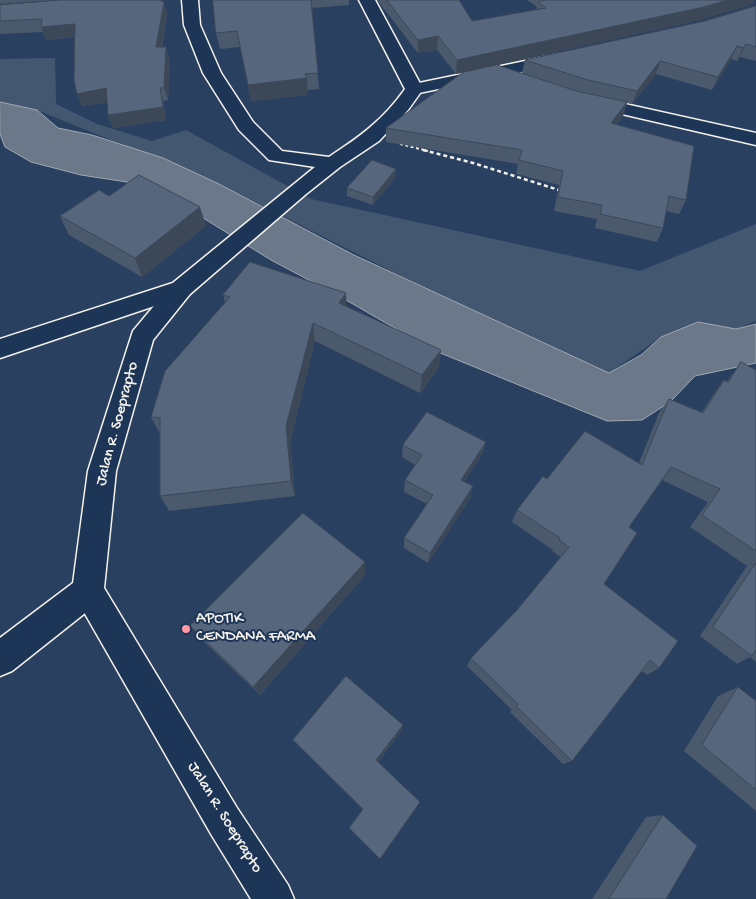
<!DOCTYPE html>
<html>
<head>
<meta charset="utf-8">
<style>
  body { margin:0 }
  canvas { display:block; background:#2a4060 }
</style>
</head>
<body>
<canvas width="756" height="899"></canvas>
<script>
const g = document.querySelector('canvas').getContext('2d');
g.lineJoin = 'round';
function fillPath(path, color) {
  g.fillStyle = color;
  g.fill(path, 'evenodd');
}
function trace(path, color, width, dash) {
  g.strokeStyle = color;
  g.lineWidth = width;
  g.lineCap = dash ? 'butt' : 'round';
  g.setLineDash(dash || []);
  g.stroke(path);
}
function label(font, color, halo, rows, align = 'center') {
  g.font = font + ' "Gochi Hand",sans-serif';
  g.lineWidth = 4;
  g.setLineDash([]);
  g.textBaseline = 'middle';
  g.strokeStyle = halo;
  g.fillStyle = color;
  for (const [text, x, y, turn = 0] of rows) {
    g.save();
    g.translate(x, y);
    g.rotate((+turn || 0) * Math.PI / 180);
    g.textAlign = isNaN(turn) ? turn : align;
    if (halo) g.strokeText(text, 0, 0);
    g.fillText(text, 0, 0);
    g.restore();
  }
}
fillPath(new Path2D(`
  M55,58L56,104L97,124L152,141L186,130L311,199L640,271L756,224V321L736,329L661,337L609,373L417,284L219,184L37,110L0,106V59Z`), '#445771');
const water = new Path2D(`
  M0,102L37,110L58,128L92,135L163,158L219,184L354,255L609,373L641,355L661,337L698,322L736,329L756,324V363L695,376L670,402L642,420L607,421L433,350L339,296L271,260L174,200L127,182L81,175L31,162L5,147L0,134Z`);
fillPath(water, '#6a788a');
trace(water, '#a1a8b0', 1);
const minor = new Path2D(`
  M589,96L756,133V145L583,105L580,101L583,97Z
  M182,280L190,282L194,288L190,294L0,358V339Z`);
const tertiary = new Path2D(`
  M559,54L565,55L567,59L565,63L414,94L408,93L405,89L408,85L414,84Z
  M88,576L99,580L104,591L99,602L12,671L0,676V638L77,580Z`);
const trunk = new Path2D(`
  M182,0H198L200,25L221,73L253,122L282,151L329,157C361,136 383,120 405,89L359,0H375L423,89L408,110L379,141L340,167L306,194L190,294L153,340L116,471L104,588L237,808L288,885L294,899H251L211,834L72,591L88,471L133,331L174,282L315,167L269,160L239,130L203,73L184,25Z`);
trace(minor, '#f4f1e8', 3);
trace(tertiary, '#f4f1e8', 3);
trace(trunk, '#f4f1e8', 3);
trace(new Path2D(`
  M400,144L428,151`), '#f4f1e8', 2, [3, 2.5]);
trace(new Path2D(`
  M423,150L473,163L562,191`), '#f4f1e8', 2.5, [4, 3]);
fillPath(minor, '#1d3557');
fillPath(tertiary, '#1d3557');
fillPath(trunk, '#1d3557');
fillPath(new Path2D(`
  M0,0H57L0,4Z
  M213,0H349V5L312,8L319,89L308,90V95L251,101L240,47L220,49L216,33Z
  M377,0H459L472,21L536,10L537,7L527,0H754L752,4L699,20L456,74L437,50L418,53Z
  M0,5L167,14L162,47L170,59L168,100L163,101L166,120L113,128L108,115L107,102L82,106L75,37L46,40L43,32L0,34Z
  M756,6V61L740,57L737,61L731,59L712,90L656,74L632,104L627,103L623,116L616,125L686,200L679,214L666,211L663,228L657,242L595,228L597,219L554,211L559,185L516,174L518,164L386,142V128L522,73L525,60L705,21Z
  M396,177L373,205L347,196V188Z
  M109,196L206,226L142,277L69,235L60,216Z
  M223,295L347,307L439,367L420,393L315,341L290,442L295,496L169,511L160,496V434L151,417L225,302Z
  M741,362L756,370V662L750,657L737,664L700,636L747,566L690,527L708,502L662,480L629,527L604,584L659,668L647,675L642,671L572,761L563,764L510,712L512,710L467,666L471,658L517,610L561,557L552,551L553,550L512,522L517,510L547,479L639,463L659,413L669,399L702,412L713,395L724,380L727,382Z
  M486,442L482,454L464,482L473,486L470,498L428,563L404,548V538L427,504L404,492L405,480L415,465L402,457L403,445Z
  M365,562V575L260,695L199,637L190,626Z
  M738,687L756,701V811L684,751L718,696Z
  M402,730L378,762L363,810L293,740Z
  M663,815L666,899H592L646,817Z`), '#4a596c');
fillPath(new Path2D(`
  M727,0H754L752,4L699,20L456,74L457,60Z
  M164,2L167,14L159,60L156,47Z
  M75,24L80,36L46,40L41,27Z
  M438,36L437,50L418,53V40Z
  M746,44L740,57L737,61L743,48Z
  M737,46L731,59L712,90L718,77Z
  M166,47L170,59L168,100L164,88Z
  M660,61L656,74L632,104L637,91Z
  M307,78L308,95L251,101L248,85Z
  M106,88L111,101L82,106L77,94Z
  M160,88L163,101L166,120L113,128L108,115Z
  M627,102L623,116L606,137L611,123Z
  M396,169V177L373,205V197Z
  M200,207L206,226L142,277L135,258Z
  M346,293L347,312L339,303Z
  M313,323L315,341L290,442L295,496L291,481L286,426Z
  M441,350L439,367L420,393L422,375Z
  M486,442L482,454L458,491L461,480Z
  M473,486L470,498L428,563L430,553Z
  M365,562V575L260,695L253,687Z
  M403,725L402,730L376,764V760Z`), '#3c4858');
const building = new Path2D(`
  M61,0H159L164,2L156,47H166L164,88H160L163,107L108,115L106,88L77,94L74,80L75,24L41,27L42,19L0,21V5Z
  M213,0H311L318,73L305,74L307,78L248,85L237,31L216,33Z
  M387,0H459L472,21L546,8L538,2L546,0H727L704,7L457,60L438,36L418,40Z
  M756,6V47L746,44L743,48L737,46L718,77L660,61L637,91L588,80L525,60L705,21Z
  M497,65L576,91L627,102L611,123L694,146L686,200L669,196L663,228L600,214L602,205L558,197L563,171L519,160L522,150L386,128L462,73Z
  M372,160L396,169L373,197L347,188Z
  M139,175L200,207L135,258L60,216L99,190L109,196Z
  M250,262L346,293L339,303L441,350L422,375L313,323L286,426L291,481L160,496V418L151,417L165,371L230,297L223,295Z
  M741,362L756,370V551L702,515L720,489L671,467L629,527L637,533L604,584L678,641L659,668L650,660L572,761L516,706L518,704L471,658L517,610L569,547L559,540L560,538L517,510L543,476L547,479L585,431L642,465L669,399L703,413L724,380L728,382Z
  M427,412L486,442L461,480L473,486L430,553L404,538L433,495L405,480L422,455L403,445Z
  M303,513L365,562L253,687L190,626Z
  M756,563V650L752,656L713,627Z
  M346,676L403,725L376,760L420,802L380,859L349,828L363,809L293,740Z
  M738,687L756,701V790L702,745Z
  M663,815L697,846L666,899H609Z`);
fillPath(building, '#56677d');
trace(building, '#3c4858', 1);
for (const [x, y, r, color] of [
  [186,629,5,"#ff9aa2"]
]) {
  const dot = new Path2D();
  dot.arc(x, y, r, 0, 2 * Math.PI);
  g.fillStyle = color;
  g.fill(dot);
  trace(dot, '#1d3557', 2);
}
label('16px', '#f4f1e8', '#1d3557', [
  ["Jalan R. Soeprapto",118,424,-75],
  ["Jalan R. Soeprapto",224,818,58]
]);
label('16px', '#f4f1e8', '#1d3557', [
  ["APOTIK",196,620],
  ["CENDANA FARMA",196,638]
], 'left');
</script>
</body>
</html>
